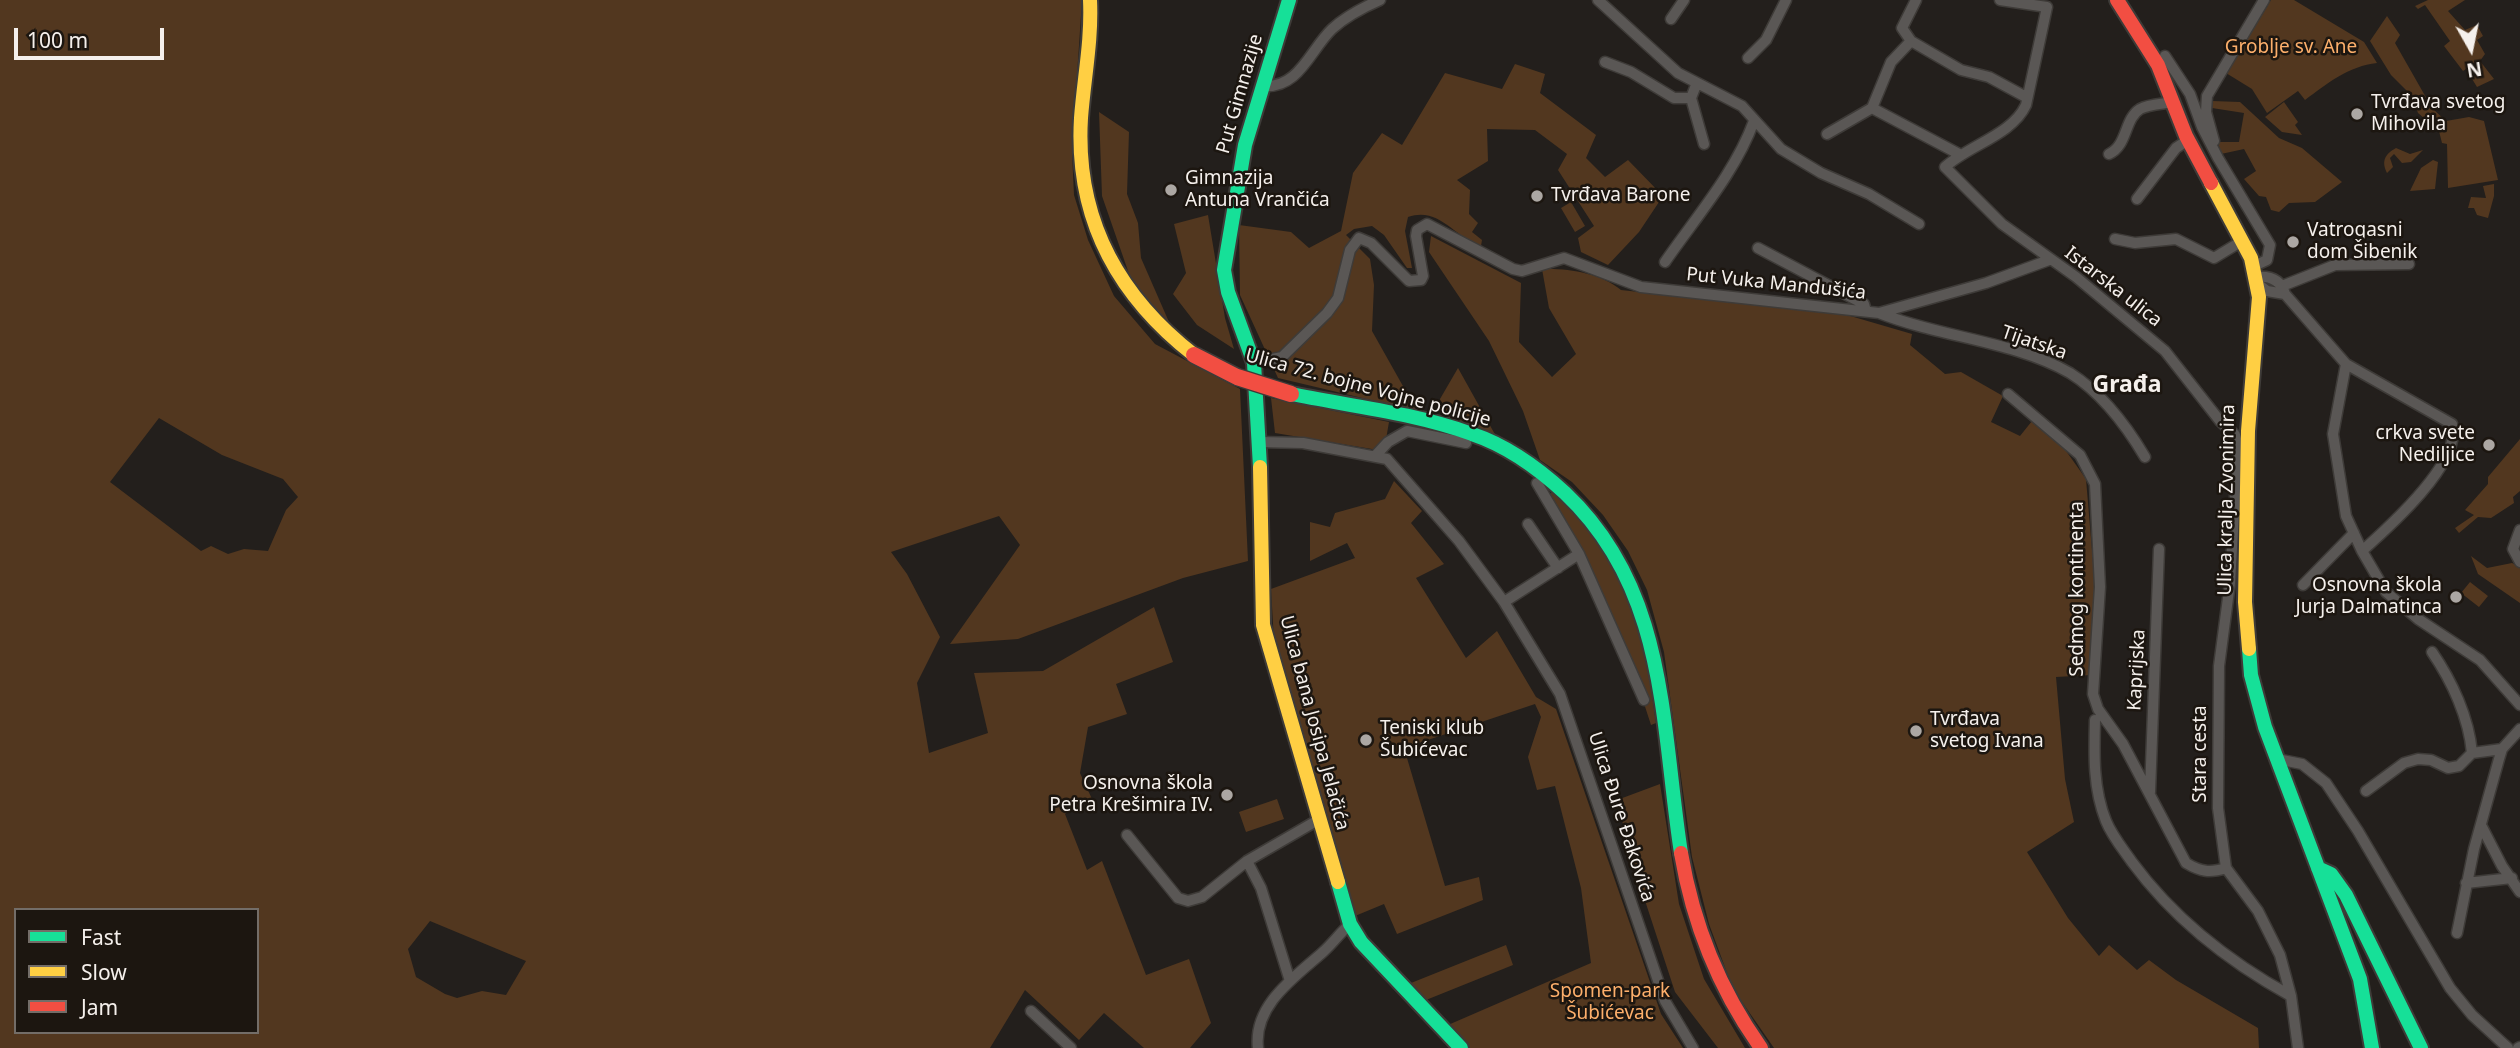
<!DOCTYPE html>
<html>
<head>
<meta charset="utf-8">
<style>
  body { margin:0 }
  #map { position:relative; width:2520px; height:1048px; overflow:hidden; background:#231f1c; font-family:"Noto Sans",sans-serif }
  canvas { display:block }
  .legend { position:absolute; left:14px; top:908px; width:245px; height:126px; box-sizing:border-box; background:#1c1610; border:2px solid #736d68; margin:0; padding:9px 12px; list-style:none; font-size:21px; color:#f5f0ec }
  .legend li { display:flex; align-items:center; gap:14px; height:35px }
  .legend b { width:35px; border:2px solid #736d68 }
  .north { position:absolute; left:2436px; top:14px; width:70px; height:70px; -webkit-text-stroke:5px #1c1610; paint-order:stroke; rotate:171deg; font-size:19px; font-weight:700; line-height:28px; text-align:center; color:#f5f0ec }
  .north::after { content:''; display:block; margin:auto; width:24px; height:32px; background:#f5f0ec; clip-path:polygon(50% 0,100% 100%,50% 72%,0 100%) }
  .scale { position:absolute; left:14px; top:28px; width:150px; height:32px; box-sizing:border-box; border:4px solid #f5f0ec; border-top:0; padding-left:9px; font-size:21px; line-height:24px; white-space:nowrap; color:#f5f0ec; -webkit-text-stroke:5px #1c1610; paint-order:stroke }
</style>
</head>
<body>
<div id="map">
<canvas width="2520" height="1048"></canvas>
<ul class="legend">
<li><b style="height:9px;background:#16e098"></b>Fast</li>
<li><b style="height:9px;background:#ffcf43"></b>Slow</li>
<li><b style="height:9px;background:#f24e42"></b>Jam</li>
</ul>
<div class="north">N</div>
<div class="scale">100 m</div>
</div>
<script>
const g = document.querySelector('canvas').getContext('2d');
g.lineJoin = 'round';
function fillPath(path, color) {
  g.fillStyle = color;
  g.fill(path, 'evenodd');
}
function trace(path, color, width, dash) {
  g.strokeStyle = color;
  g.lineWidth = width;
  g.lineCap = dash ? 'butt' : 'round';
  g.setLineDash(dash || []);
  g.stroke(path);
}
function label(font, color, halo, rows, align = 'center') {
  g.font = font + ' "Noto Sans",sans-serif';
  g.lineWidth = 5;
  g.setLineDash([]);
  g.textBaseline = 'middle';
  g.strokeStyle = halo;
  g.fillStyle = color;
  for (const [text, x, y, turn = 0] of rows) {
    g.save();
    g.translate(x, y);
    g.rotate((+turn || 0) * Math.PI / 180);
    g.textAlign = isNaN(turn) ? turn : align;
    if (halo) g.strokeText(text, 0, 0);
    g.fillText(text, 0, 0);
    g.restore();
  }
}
fillPath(new Path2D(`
  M0,0H1082L1072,152L1074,195L1088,240L1114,296L1155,344L1240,389L1248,561L1183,578L1018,639L950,644L1020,545L999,516L891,552L907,574L940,637L917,683L929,753L988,733L974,673L1043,671L1154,607L1173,662L1116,684L1127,714L1088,727L1080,773L1092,799L1065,814L1087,870L1102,861L1146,975L1189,959L1211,1023L1190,1048H1144L1104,1013L1079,1040L1025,990L990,1048H0ZM159,418L222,455L283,479L298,497L286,510L268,551L244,549L228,554L211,546L201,551L110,482ZM16,910H257V1032H16ZM430,921L526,961L506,995L482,991L457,998L445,994L416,977L408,949Z
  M2271,0H2294L2364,42L2377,63C2349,66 2328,83 2305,100L2298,91L2267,113L2252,89L2226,73Z
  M2428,0H2465L2448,11L2465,30L2477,25L2483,36L2477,40L2485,54L2480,61L2494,79L2477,87L2466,69L2463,71L2444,46L2450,41L2425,5L2418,9L2415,6Z
  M2387,16L2400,35L2395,43L2432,108L2446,121L2469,117L2484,121L2498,180L2448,188L2447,144L2442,143L2439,131L2418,113L2412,96L2391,75L2370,41Z
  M1515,64L1545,74L1540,93L1596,135L1586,158L1605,177L1628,160L1663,196L1639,232L1608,265L1581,252L1578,238L1594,226L1558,170L1567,154L1535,130L1487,129L1488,161L1457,180L1470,190L1469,214L1478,223L1472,232L1482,240L1481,246C1454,237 1439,206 1408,217L1405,231L1412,268H1407L1384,235L1372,226L1354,229L1346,235L1370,259L1374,285L1372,331L1417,411L1278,378L1240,295L1239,225L1291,232L1309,248L1341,231L1353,173L1382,133L1402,145L1445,73L1502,89Z
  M2212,101L2240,102L2279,138L2302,148L2342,182L2315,202L2289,203L2279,212L2271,210L2266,197L2259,196L2244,179L2256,171L2244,149L2221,154L2218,142H2239L2244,113L2212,108Z
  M2284,102L2298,122L2295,125L2302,135L2282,132L2265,117Z
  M1099,112L1129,132L1127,194L1138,223L1141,258L1169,322L1136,294L1102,196Z
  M2396,148L2410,154L2423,150L2411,162L2402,163L2394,154L2390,158L2393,167L2387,173C2381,161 2385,154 2396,148Z
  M2433,160L2438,162L2435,189L2410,191L2421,168Z
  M2494,184V196L2488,218L2477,215L2474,208H2468L2471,197L2486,198L2483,186Z
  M1571,202L1585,226L1575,232L1561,208Z
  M1208,215L1225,318L1234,349L1197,325L1173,294L1186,273L1174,224Z
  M1431,236L1521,283L1519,342L1552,377L1576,354L1549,308L1542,269C1568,268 1601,273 1621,290L1847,315L1912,334L1910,345L1945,374L1961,372L2003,396L1991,422L2020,436L2032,421L2064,448L2086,479L2095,586L2092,675L2056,677L2065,779L2074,822L2027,852L2068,918L2099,956L2109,945L2137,970L2149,960L2176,980L2258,1028L2259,1048H1774L1733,989L1709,924L1692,857L1664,652L1647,590L1628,551L1603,515L1572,482L1540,460L1523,411L1489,341L1429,252Z
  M1458,368L1497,438L1443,419L1440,399Z
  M1271,398L1389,422L1384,451L1275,433Z
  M2520,439V491L2513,497L2514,503L2491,518L2478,517L2459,533L2455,528L2474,515L2465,510L2488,484V477Z
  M1394,481L1422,511L1411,523L1444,564L1416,578L1466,658L1497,631L1536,697L1556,709L1661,1014L1683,1048H1470L1448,1025L1591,963L1581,888L1555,786L1537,790L1528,757L1541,717L1535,704L1404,748L1445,886L1479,877L1483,900L1397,934L1384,904L1355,916L1274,641L1271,589L1355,558L1347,543L1310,561V522L1330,527L1335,513L1385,499Z
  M1554,492C1624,558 1645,630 1656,723L1651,725L1637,682L1549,494Z
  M2471,556L2487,568L2512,563L2520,567V603L2478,574Z
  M2470,582L2488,596L2479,607L2461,593Z
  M1660,784L1679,904L1704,979L1745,1048H1718L1675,992L1632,861L1617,800Z
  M1277,799L1284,819L1246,832L1239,812Z
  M1506,945L1513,965L1426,1000L1411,983Z`), '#52371f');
const street = new Path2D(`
  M1598,0L1678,73L1742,106L1781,149L1821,173L1869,194L1919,224
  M2000,0L2047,7L2026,105C2012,135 1969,145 1945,167L2002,224L2076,277L2165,351L2220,421L2235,435L2239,451
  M1671,19L1684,0
  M1911,41L1961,70L1989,77L2026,97
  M2165,56L2190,94L2202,127L2218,158L2270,245L2267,260L2254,266
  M1748,58L1766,40L1786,0
  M1605,62L1631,72L1674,98H1691
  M1696,85L1691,98L1704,144
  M1263,86C1299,89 1310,50 1332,29C1345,17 1364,7 1380,0
  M1872,108L1959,154
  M1827,134L1872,108L1891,62L1911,41L1902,28L1916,0
  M2214,141L2206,112L2207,96L2264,0
  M2109,154C2128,145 2124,119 2140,109C2149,104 2163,104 2173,102
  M2137,199L2176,148L2188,140
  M2115,239L2135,243L2176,239L2214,258L2242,241
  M1758,248L1864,304L1866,311
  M1665,262C1696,217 1735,173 1754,121
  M2257,277C2270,276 2281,280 2285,294L2346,364L2452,424C2463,462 2388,528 2362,551
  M2258,284L2267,291L2285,294
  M2282,286L2335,265L2409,264
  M1879,313C1939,337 2014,341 2070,373C2102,393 2126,425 2145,457
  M1254,363L1282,357L1327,313L1338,298L1350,250L1359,238L1371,243L1409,281L1421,280L1423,276L1416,236L1417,230L1427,224L1513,269L1522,271L1564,258L1641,287L1879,313L1986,283L2049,260
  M2346,364L2333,434L2346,516L2362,551L2386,592L2418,619L2480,660L2520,705
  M2008,394L2080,455L2095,484L2100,587L2093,694L2098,709L2123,744L2186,863C2201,872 2210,873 2226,868
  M1260,442L1303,443L1387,459L1459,541L1504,602L1560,694L1665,1001L1693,1048
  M2245,448L2239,451L2237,462L2230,583L2219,666L2218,808L2226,868L2258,911L2280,955L2291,996L2298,1048
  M1376,455L1388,442L1407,431L1466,443
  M1537,483L1579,554L1644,700
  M1528,524L1558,568
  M2520,530L2513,549L2520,562
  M2303,585L2354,533
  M1504,602L1579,554
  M2432,652C2452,681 2469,718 2472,753
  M2095,720C2094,754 2093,789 2106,821C2112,836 2123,849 2132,862C2174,919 2229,962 2291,996
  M2277,759L2302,764L2326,783L2358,831L2450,988L2472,1015L2508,1048
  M2366,791L2404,763L2418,759L2431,760L2448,768L2459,766L2472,753L2502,749
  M2150,792L2159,549
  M2482,827L2502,866L2520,892
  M1127,835L1178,898L1188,901L1202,897L1247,861L1318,820
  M1247,861L1261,888L1290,981
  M2466,883L2512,878
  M2457,933L2474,849L2499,759L2502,749L2520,729
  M1031,1011L1071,1048
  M1258,1048C1253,1005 1295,977 1323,952C1333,943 1340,933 1350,924
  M2518,1048L2520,1047`);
const fast = new Path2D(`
  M1291,394C1351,406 1414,413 1472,434C1508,446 1538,468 1565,493C1668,590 1661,724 1681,853
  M1260,467L1254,363L1228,292L1224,270L1245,145L1289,0
  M2249,649L2251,675L2265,727L2360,979L2372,1048
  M2318,868L2331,874L2346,895L2421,1048
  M1338,882L1350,924L1361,942L1461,1048`);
const slow = new Path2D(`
  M1090,0C1092,40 1084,78 1081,118C1075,218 1117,295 1194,355
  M2211,183L2251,258L2259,297L2248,431L2245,602L2249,649
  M1260,467L1263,625L1338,882`);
const jam = new Path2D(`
  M2117,0L2158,65L2186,136L2211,183
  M1681,853C1693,924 1719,989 1761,1048`);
trace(street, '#3e3b38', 13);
trace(fast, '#3e3b38', 18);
trace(slow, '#3e3b38', 18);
trace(jam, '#3e3b38', 18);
trace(street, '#5a5755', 10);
trace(fast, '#16e098', 14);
trace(slow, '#ffcf43', 14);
trace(jam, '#f24e42', 14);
const jamBridge = new Path2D(`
  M1194,355L1237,377L1291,394`);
trace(jamBridge, '#3e3b38', 19, []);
trace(jamBridge, '#f24e42', 16);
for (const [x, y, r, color] of [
  [2357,114,7,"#aca7a3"],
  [1171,190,7,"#aca7a3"],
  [1537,196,7,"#aca7a3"],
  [2293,242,7,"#aca7a3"],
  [2489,445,7,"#aca7a3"],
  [2456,597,7,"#aca7a3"],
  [1916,731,7,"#aca7a3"],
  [1366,740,7,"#aca7a3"],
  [1227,795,7,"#aca7a3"]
]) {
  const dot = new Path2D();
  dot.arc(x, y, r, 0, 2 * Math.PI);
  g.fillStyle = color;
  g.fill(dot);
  trace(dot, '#1c1610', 2.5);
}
label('19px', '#fdaf6b', '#1c1610', [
  ["Groblje sv. Ane",2291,48],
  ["Spomen-park",1610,992],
  ["Šubićevac",1610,1014]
]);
label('19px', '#f5f0ec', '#1c1610', [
  ["Put Gimnazije",1240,94,-74],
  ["Put Vuka Mandušića",1776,284,6],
  ["Istarska ulica",2113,287,38],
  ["Tijatska",2034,343,19],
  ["Ulica 72. bojne Vojne policije",1368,388,15],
  ["Ulica kralja Zvonimira",2227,500,-89],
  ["Sedmog kontinenta",2078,589,-90],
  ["Kaprijska",2137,670,-87],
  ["Ulica bana Josipa Jelačića",1314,723,75],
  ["Stara cesta",2201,754,-90],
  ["Ulica Đure Đakovića",1621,817,72]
]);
label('19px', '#f5f0ec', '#1c1610', [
  ["Tvrđava svetog",2371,103],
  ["Mihovila",2371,125],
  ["Gimnazija",1185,179],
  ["Antuna Vrančića",1185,201],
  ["Tvrđava Barone",1551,196],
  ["Vatrogasni",2307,231],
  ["dom Šibenik",2307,253],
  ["crkva svete",2475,434,"right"],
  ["Nediljice",2475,456,"right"],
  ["Osnovna škola",2442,586,"right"],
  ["Jurja Dalmatinca",2442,608,"right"],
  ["Tvrđava",1930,720],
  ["svetog Ivana",1930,742],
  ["Teniski klub",1380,729],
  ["Šubićevac",1380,751],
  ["Osnovna škola",1213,784,"right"],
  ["Petra Krešimira IV.",1213,806,"right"]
], 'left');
label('bold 23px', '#f5f0ec', '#1c1610', [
  ["Građa",2127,385]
]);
</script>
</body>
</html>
